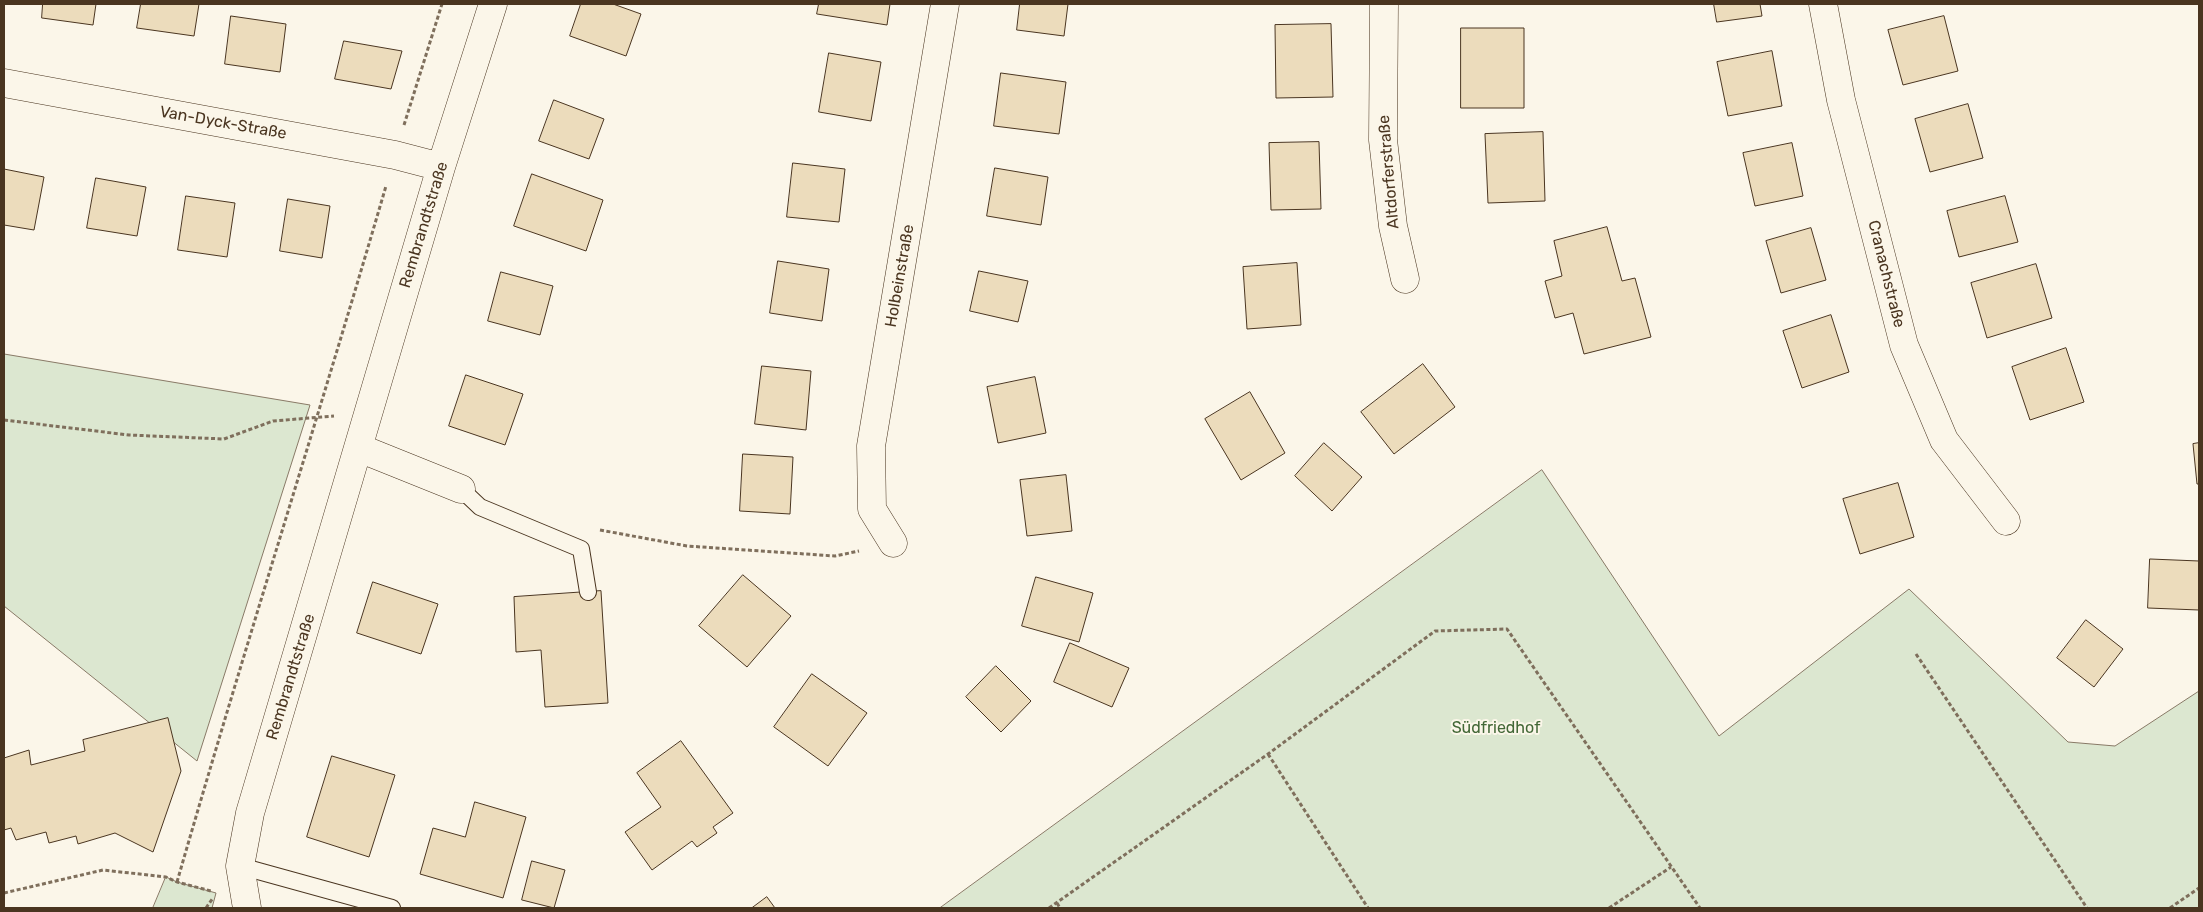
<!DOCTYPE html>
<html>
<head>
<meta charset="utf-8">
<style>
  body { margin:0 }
  #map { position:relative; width:2203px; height:912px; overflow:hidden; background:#fbf6e9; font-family:Rubik,sans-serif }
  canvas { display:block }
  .frame { position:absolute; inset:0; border:5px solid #4a3520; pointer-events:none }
</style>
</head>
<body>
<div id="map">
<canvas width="2203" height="912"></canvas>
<div class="frame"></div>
</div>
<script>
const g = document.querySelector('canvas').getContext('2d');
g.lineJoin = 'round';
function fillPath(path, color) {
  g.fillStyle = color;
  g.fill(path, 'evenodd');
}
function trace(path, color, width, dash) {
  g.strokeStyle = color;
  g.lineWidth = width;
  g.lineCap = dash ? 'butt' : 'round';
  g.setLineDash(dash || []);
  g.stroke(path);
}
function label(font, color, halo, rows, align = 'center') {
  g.font = font + ' Rubik,sans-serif';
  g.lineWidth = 4;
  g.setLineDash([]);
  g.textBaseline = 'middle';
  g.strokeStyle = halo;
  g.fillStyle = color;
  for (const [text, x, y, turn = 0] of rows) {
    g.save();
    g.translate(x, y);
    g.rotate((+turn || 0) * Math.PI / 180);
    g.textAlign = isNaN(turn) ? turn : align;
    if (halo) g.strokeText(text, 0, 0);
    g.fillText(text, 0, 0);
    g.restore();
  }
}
const green = new Path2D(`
  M4,354L310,405L197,761L4,606Z
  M1542,470L1719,736L1909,589L2068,742L2115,746L2199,691V908H940Z
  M166,877L177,882L216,893L212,908H153Z`);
fillPath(green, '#dce7d0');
trace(green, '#887966', 1);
const building = new Path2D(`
  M43,4H96L93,25L42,18Z
  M141,4H199L194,36L137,28Z
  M581,4H613L641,14L626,56L570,36Z
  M819,4H890L887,25L817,14Z
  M1020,4H1068L1064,36L1017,30Z
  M1714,4H1760L1762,16L1717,22Z
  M231,16L286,24L280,72L225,64Z
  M1944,16L1958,71L1903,85L1888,30Z
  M1331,24L1333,97L1276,98L1275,25Z
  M1461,28H1524V108H1461Z
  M344,41L402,51L391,89L335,79Z
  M1772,51L1782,106L1728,116L1717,62Z
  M829,53L881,62L871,121L819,112Z
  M1001,73L1066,82L1059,134L994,126Z
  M554,100L604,119L589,159L539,141Z
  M1968,104L1983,158L1930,172L1915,119Z
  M1543,132L1545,201L1488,203L1485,134Z
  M1319,142L1321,209L1271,210L1269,143Z
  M1792,143L1803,196L1755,206L1743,153Z
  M793,163L845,169L839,222L787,217Z
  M995,168L1048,177L1041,225L987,216Z
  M4,169L44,177L34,230L4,225Z
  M532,174L603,200L586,251L514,226Z
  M96,178L146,187L137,236L87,228Z
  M186,196L235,203L227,257L178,250Z
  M2005,196L2018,242L1959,257L1947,211Z
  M288,199L330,206L322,258L280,251Z
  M1607,227L1622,281L1635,278L1651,337L1584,354L1573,313L1555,318L1545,281L1562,276L1554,241Z
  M1811,228L1826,280L1781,293L1766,241Z
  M778,261L829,269L822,321L770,313Z
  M1297,263L1301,325L1247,329L1243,267Z
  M2036,264L2052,318L1987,338L1971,283Z
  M979,271L1028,281L1018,322L970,311Z
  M501,272L553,286L540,335L488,321Z
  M1831,315L1849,372L1802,388L1783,331Z
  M2066,348L2084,402L2030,420L2012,367Z
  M1423,364L1455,407L1394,454L1361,412Z
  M762,366L811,371L806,430L755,424Z
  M466,375L523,394L505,445L449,426Z
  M1035,377L1046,433L998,443L987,387Z
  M1250,392L1285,453L1241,480L1205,419Z
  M1324,443L1362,477L1332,511L1295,476Z
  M2199,443V484H2197L2193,444Z
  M743,454L793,457L790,514L740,511Z
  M1066,475L1072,531L1027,536L1020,480Z
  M1898,483L1914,537L1860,554L1843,499Z
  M2150,559L2199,561V610L2148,608Z
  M743,575L791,616L747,667L699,626Z
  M1036,577L1093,593L1079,642L1022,626Z
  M373,582L438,604L421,654L357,633Z
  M601,591L608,703L545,707L541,650L516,652L514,597Z
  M2086,620L2123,649L2094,687L2057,658Z
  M1070,643L1129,668L1112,707L1054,682Z
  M996,666L1031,701L1001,732L966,697Z
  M812,674L867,713L828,766L774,727Z
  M168,718L181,771L153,852L115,833L78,844L76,836L49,843L46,832L16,840L11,828L4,830V758L29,750L31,765L85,751L83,740Z
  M681,741L733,813L713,827L717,833L697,847L692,841L652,870L625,832L661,807L637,773Z
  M332,756L395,775L369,857L307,837Z
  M475,802L526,817L503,898L420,874L433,828L465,837Z
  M532,861L565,870L554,908L522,900Z
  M767,897L775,908H752Z`);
fillPath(building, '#ecdcbc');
trace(building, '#4a3520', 1);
const lane = new Path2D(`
  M461,489L480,507L581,549L588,592
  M240,866L392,908`);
const street = new Path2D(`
  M1384,4L1383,140L1393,226L1405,279
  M1823,4L1841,100L1904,345L1944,440L2006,521
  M4,83L395,155L441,167
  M359,448L461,489
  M893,543L872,509L871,446L945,4
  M247,908L240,866L250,813L441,167L493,4`);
trace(lane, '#4a3520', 18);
trace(street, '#4a3520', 29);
trace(new Path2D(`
  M404,125L442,4
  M4,420L129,435L224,439L273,421L334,416
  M600,530L687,546L835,556L859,551
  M1916,654L2087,908
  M1268,754L1368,908
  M177,882C244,649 318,419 386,186
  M4,893L103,870L166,877L177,882L211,891
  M1057,903L1060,908
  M206,908L213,898
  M1049,908L1268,754L1435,631L1507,629L1700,908
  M1609,908L1671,867
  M2170,908L2199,888`), '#7f6f5c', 3, [4, 2.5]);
trace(lane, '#fbf6e9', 16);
trace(street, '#fbf6e9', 28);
label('16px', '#4a3520', '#fbf6e9', [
  ["Van-Dyck-Straße",223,123,10],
  ["Altdorferstraße",1389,172,-95],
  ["Rembrandtstraße",424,225,-73],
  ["Cranachstraße",1886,274,76],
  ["Holbeinstraße",900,276,-80],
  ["Rembrandtstraße",291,677,-73]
]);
label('16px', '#436837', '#fbf6e9', [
  ["Südfriedhof",1496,728]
]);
</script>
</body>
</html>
